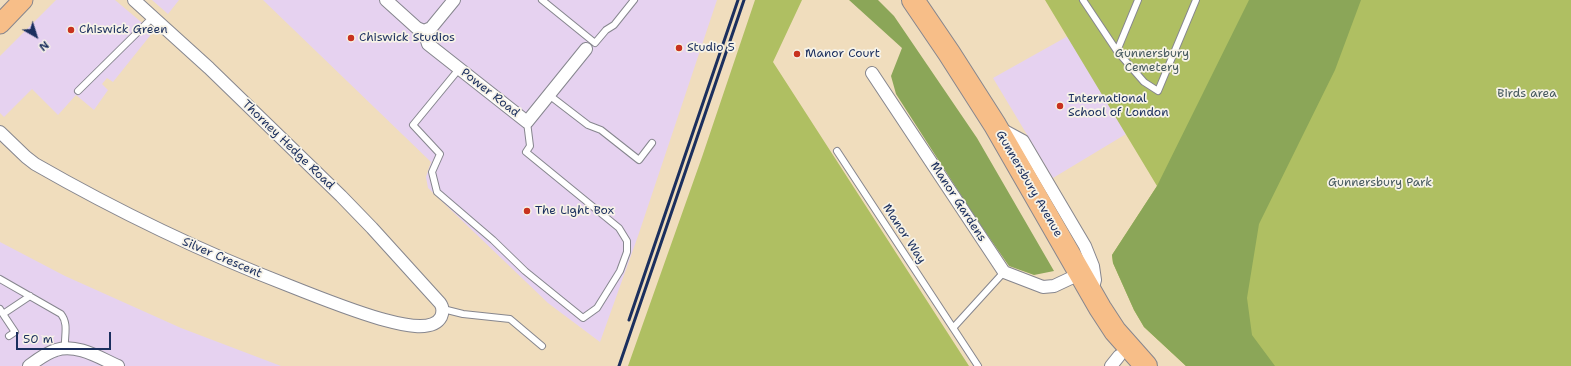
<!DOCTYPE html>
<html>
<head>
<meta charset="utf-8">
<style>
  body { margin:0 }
  #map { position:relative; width:1571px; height:366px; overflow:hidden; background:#f0ddbd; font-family:"Shantell Sans",sans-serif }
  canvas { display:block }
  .north { position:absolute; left:16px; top:16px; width:40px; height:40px; -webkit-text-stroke:3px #f7f3e8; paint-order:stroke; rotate:141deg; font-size:11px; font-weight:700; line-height:16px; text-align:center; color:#1b2f5e }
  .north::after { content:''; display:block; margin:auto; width:14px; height:18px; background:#1b2f5e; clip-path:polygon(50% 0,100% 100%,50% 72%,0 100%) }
  .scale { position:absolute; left:16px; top:332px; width:95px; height:18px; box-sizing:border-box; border:2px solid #1b2f5e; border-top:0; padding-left:5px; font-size:12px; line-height:14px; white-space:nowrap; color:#1b2f5e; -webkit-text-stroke:3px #f7f3e8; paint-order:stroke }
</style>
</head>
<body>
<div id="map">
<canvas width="1571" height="366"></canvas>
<div class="north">N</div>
<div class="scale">50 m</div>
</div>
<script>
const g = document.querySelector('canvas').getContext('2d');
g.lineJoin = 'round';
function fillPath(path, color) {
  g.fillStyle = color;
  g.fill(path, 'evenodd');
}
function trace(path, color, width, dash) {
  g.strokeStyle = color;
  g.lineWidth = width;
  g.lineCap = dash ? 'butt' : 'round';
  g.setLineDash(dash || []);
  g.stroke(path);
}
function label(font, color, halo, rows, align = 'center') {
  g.font = font + ' "Shantell Sans",sans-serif';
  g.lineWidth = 3.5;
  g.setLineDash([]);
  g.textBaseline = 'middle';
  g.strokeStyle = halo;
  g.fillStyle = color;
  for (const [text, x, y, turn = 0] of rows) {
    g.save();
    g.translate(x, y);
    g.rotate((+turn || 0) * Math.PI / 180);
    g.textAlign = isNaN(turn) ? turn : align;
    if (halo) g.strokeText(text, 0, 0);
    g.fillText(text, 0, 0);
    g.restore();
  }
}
fillPath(new Path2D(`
  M56,0H115L153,32L113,82L107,78L102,84L108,90L94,110L76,95L58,115L32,89L4,117L0,113V56Z
  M152,0H179L168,14Z
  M263,0H717L638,236L600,342L548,303L428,188L426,177L431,162Z
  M1068,36L1126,134L1053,178L993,78Z
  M0,242L65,276L181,328L281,366H0Z`), '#e6d2f0');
fillPath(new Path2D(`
  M755,0H802L773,62L969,366H628L702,157Z
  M1045,0H1571V366H1186L1144,327L1134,310L1113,263L1112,255L1157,186Z`), '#afbf62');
fillPath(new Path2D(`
  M849,0H878L894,16L977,138L1054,271L1034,275L1009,266L975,217L896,94L891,76L902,48Z
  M1249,0H1361L1335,70L1259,224L1247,298L1252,335L1275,366H1186L1144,327L1134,310L1113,263L1112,255L1157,186Z`), '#8ba658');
const lane = new Path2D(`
  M542,0L595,43L606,30L614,25L634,0
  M1083,0L1117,51L1138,0
  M1117,51L1144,82L1158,91L1196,0
  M459,69L413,125L440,154L432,172L437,192L493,240L525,271L583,318L597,308L620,271L627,252V241L619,228L526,152L530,146L527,122
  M78,91L153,17
  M549,95L588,125L601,130L639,160L652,143
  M837,151L978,366
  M0,279L61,314C69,324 64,336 65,348
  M0,309L3,314L30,296
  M443,309L463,314L510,319L542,346
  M3,314L15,332L9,336
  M953,328L1004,272`);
const street = new Path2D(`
  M386,0L417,28L424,31L431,28L454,0
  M424,31L428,44L527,122L586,49
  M872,73L1004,272L1043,287L1054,286L1071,278
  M999,128L1023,141L1085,246L1093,266L1095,280L1092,291
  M0,132L26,157L35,164C117,211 202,252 290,286C320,298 350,310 381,319C396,323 432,334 441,317C443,312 443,307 440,303L372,228L341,196L209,68L134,0
  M29,366C37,360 46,353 56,350C76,343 100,358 118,366
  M1111,366L1119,356`);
const primary = new Path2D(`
  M0,24L23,0`);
const highway = new Path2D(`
  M913,0L949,53L995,125L1100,308L1115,331L1146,366`);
trace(lane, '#86868e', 8);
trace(street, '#86868e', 14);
trace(primary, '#86868e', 21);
trace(highway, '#86868e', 24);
trace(lane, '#fff', 6);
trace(street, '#fff', 12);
trace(primary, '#f7be88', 19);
trace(highway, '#f7be88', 22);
trace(new Path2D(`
  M629,320L738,0
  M619,366L744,0`), '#1b2f5e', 3);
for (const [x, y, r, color] of [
  [71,30,4,"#c8321e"],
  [351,38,4,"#c8321e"],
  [679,48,4,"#c8321e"],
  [797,54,4,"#c8321e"],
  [1060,106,4,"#c8321e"],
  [527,211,4,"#c8321e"]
]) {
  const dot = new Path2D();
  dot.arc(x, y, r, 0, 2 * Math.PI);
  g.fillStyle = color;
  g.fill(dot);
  trace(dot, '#f7f3e8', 1.5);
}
label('12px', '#1b2f5e', '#f7f3e8', [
  ["Chiswick Green",79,30],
  ["Chiswick Studios",359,38],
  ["Studio 5",687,48],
  ["Manor Court",805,54],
  ["International",1068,99],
  ["School of London",1068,113],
  ["The Light Box",535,211]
], 'left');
label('12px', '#475a5f', '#f7f3e8', [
  ["Gunnersbury",1152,54],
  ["Cemetery",1152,68],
  ["Birds area",1527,94],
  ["Gunnersbury Park",1380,183]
]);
label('12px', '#1b2f5e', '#f7f3e8', [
  ["Power Road",490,93,38],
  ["Thorney Hedge Road",288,145,44],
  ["Gunnersbury Avenue",1029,184,60],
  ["Manor Gardens",958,202,57],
  ["Manor Way",904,234,57],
  ["Silver Crescent",222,258,23]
]);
</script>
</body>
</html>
